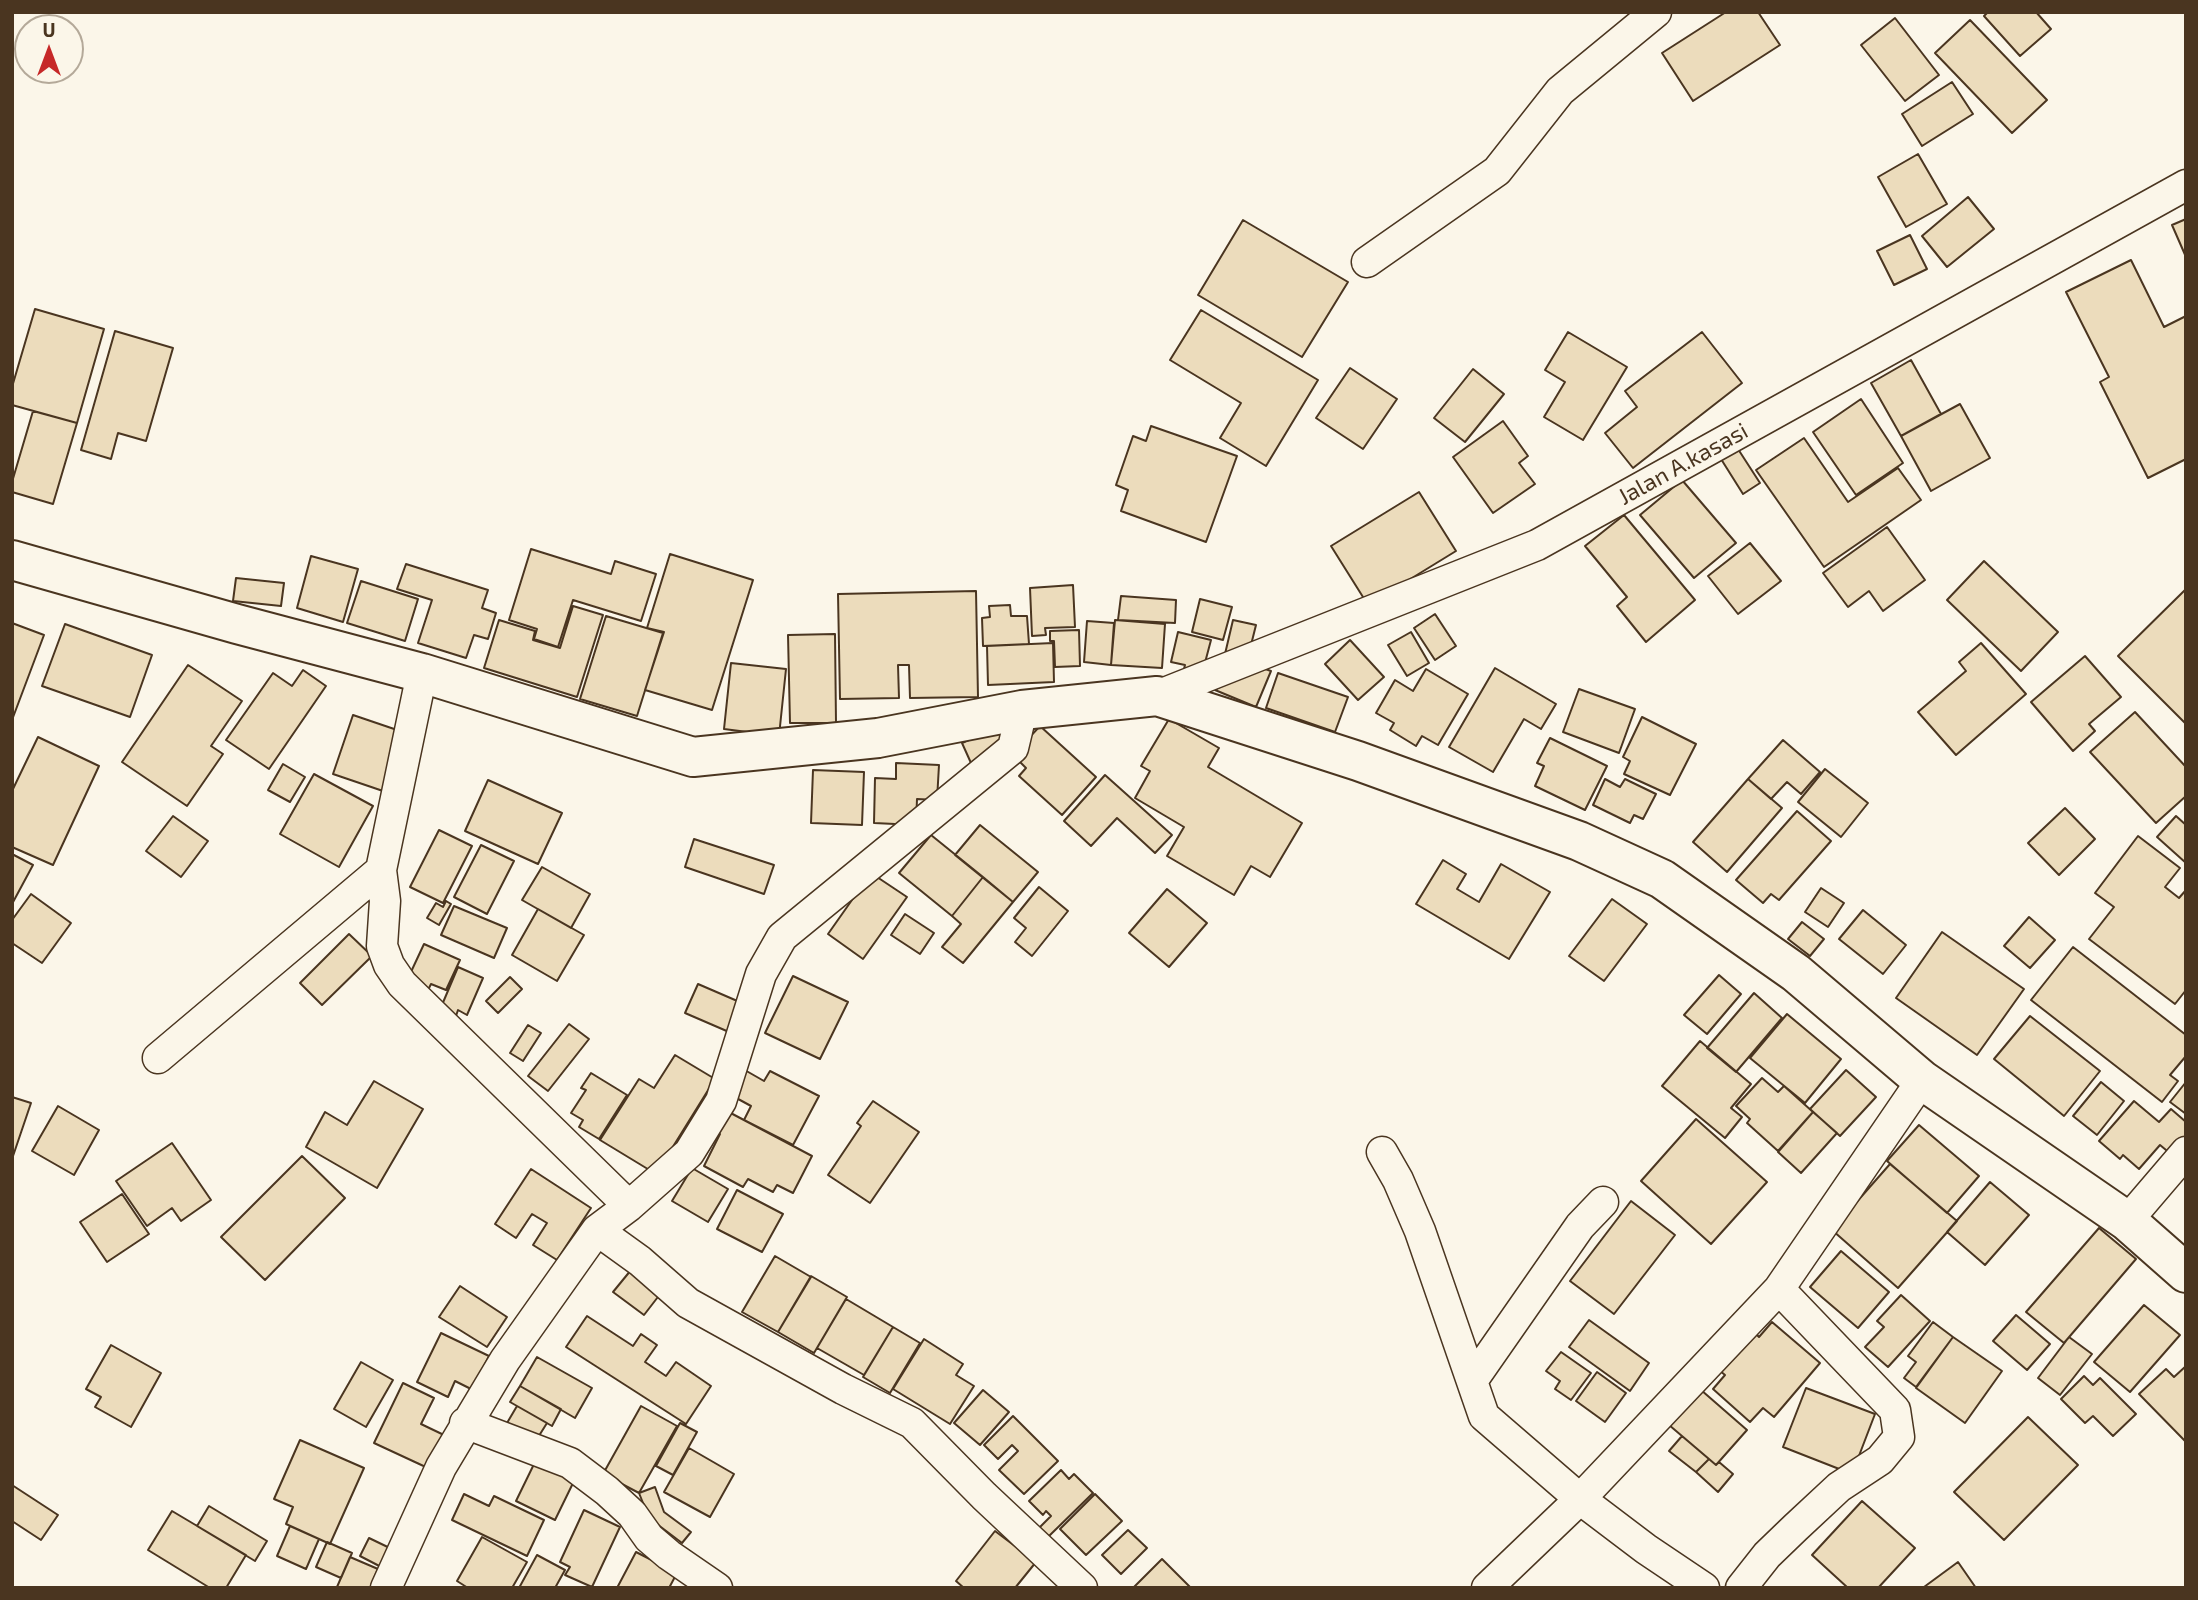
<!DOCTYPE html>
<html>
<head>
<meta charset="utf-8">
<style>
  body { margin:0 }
  #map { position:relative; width:2198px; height:1600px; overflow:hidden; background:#fbf6e9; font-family:"Exo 2",sans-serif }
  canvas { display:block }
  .frame { position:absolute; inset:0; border:14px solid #4a3520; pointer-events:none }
  .north { position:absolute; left:14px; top:14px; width:70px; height:70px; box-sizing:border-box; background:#fbf6e9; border:2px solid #b4a999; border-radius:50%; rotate:0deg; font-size:19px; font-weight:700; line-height:28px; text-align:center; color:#4a3520 }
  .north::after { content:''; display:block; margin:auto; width:24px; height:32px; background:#c62828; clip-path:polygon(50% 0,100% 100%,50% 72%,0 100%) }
</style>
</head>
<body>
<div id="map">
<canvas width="2198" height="1600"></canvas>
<div class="frame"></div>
<div class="north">U</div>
</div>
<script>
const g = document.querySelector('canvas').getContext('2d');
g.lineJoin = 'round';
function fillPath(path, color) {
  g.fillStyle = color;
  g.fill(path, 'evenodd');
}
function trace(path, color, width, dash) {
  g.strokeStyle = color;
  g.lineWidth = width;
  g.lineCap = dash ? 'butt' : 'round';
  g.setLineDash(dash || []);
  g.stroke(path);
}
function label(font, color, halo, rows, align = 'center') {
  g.font = font + ' "Exo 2",sans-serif';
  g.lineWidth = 5;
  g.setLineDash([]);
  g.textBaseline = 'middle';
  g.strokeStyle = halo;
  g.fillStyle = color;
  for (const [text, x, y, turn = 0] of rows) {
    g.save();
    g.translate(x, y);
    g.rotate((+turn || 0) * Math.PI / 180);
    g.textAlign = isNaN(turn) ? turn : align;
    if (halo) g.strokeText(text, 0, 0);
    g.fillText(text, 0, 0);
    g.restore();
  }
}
const building = new Path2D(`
  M1726,12H1758L1780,45L1693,101L1662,53Z
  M1988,12H2036L2051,29L2020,56L1984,16Z
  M1895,18L1939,75L1905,101L1861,45Z
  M1970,20L2047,100L2012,133L1935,53Z
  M1952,82L1973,114L1922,146L1902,114Z
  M1918,154L1947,204L1906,227L1878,177Z
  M1968,197L1994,229L1947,267L1922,236Z
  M2186,219V257L2172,225Z
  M1243,220L1348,282L1302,357L1198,295Z
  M1910,235L1927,269L1894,285L1877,251Z
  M2131,260L2164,327L2186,316V459L2148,478L2100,382L2109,377L2066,292Z
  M35,309L104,329L77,423L12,405V387Z
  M1201,310L1318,380L1266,466L1220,438L1241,403L1170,360Z
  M115,331L173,348L146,441L118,433L111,459L81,450Z
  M1568,332L1627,367L1583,440L1544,417L1565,382L1545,370Z
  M1702,332L1742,383L1633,468L1605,433L1637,407L1625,391Z
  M1911,360L1941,414L1901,436L1871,383Z
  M1350,368L1397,399L1363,449L1316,418Z
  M1473,369L1504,394L1465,442L1434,418Z
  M1861,399L1903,463L1856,495L1813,432Z
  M1960,404L1990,458L1931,491L1901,436Z
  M33,411L77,423L53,504L12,492V482Z
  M1503,421L1528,456L1519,463L1535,484L1493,513L1453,457Z
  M1151,426L1237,456L1206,542L1121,511L1128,490L1116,485L1133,436L1146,441Z
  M1804,438L1848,502L1898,468L1921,500L1824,567L1756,470Z
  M1738,449L1760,483L1743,494L1721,459Z
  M1682,480L1736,543L1694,578L1640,515Z
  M1419,492L1456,551L1368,605L1331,546Z
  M1624,515L1695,600L1646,642L1617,606L1627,597L1585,546Z
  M1887,527L1925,580L1883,611L1869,591L1848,607L1823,573Z
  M1750,543L1781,581L1738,614L1708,576Z
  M531,549L611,574L615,561L656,574L641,621L573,600L558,647L534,639L537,629L509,620Z
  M670,554L753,580L712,710L645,690L664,632L647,628Z
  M311,556L358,569L343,622L297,608Z
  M1984,561L2058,632L2021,671L1947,600Z
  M406,564L488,590L482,608L496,613L488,639L474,635L466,658L418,643L432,600L397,589Z
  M236,578L284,583L281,606L233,601Z
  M361,581L418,599L405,641L347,623Z
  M1073,585L1075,627L1045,628L1046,635L1032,636L1030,588Z
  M2186,589V724L2118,656Z
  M976,591L978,697L910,698L909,665H898L899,698L840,699L838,594Z
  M1121,596L1176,600L1175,623L1118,620Z
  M1200,599L1232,607L1223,640L1192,632Z
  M1010,605L1011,616H1027L1029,644L983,646L982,618L990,617L989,606Z
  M573,606L603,615L577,697L484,668L499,620L535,631L533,640L560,648Z
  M1435,614L1456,646L1435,660L1414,628Z
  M606,616L663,633L637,716L580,699Z
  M1115,620L1165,624L1162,668L1111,665Z
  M1233,620L1256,625L1249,653L1225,654Z
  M1087,621L1114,623L1111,665L1084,662Z
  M12,623L44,635L12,720Z
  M65,624L152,655L130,717L42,686Z
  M1079,630L1080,666L1055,667L1054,641H1050V631Z
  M1178,632L1211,640L1202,674L1184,669L1185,665L1171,662Z
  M1411,632L1429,663L1407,676L1388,645Z
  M835,634L836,723H790L788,635Z
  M1350,640L1384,677L1358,700L1325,664Z
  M1053,643L1054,682L988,685L987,646Z
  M1981,643L2026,694L1956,755L1918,712L1966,671L1959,662Z
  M2085,656L2121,697L2089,724L2095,731L2073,751L2031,702Z
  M731,663L786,669L779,736L724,729Z
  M188,665L242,701L211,746L223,754L187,806L122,762Z
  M1254,665L1271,671L1256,707L1215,690Z
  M1495,668L1556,704L1541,729L1524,719L1493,772L1449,747Z
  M1426,669L1468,694L1438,745L1422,736L1416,746L1390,730L1394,723L1376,713L1395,680L1413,691Z
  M303,670L326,686L269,769L226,740L273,673L292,686Z
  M1278,673L1348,697L1335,732L1266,708Z
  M1579,689L1635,709L1619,753L1563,732Z
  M2135,712L2186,767V796L2156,823L2090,752Z
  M353,715L403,732L383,791L333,774Z
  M1642,717L1696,744L1670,795L1624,774L1630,761L1623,757Z
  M1169,719L1219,748L1208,767L1302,823L1270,877L1251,866L1234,895L1167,856L1184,827L1135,798L1150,771L1141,766Z
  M1001,726L1010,746L971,763L962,743Z
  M1040,726L1096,777L1062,815L1019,776L1026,768L1013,755Z
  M38,737L99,766L53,865L12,847V791Z
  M1550,738L1607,766L1585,810L1535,786L1544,766L1537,763Z
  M1783,740L1820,772L1801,794L1787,782L1771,799L1748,779Z
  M896,763L939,765L937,800L917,799L916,825L874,823L875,778L896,779Z
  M283,764L305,777L290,802L268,790Z
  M1825,769L1868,803L1841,837L1798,802Z
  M813,770L864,772L862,825L811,823Z
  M314,774L373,806L339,867L280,834Z
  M1105,775L1172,835L1155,853L1117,818L1091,846L1064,821Z
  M1605,779L1620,787L1625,779L1656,794L1643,819L1634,815L1630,823L1593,805Z
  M1748,779L1782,808L1727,872L1693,842Z
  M488,780L562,813L538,864L465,831Z
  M2065,808L2095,839L2059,875L2028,843Z
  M1797,811L1831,841L1779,900L1771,894L1763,903L1736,880Z
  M173,816L208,841L181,877L146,851Z
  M2176,816L2186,825V863L2157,837Z
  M980,825L1038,872L1013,902L955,855Z
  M439,830L472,846L443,903L410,887Z
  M931,835L983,877L952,916L899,873Z
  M2138,836L2180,868L2165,887L2179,898L2186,890V990L2175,1004L2089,939L2114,907L2095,893Z
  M694,839L774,865L764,894L685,867Z
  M481,845L514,861L487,914L454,897Z
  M12,854L33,865L12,904Z
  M1443,860L1466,874L1457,889L1479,902L1501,864L1550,892L1509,959L1416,904Z
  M542,867L590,894L571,928L522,900Z
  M871,873L907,897L863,959L828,934Z
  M983,877L1013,902L963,963L942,947L961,924L952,916Z
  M1039,887L1068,911L1032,956L1015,942L1026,928L1014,918Z
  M1821,888L1844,903L1828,927L1805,912Z
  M1167,889L1207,923L1169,967L1129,933Z
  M31,894L71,923L42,963L12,943V920Z
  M1612,899L1647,924L1604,981L1569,956Z
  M446,901L451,904L439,925L427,918L436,903L443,907Z
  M454,906L507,928L494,958L441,935Z
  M538,909L584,935L557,981L512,955Z
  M1863,910L1906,945L1883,974L1839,939Z
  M905,914L934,933L920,954L891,935Z
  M2029,917L2055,940L2030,968L2004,946Z
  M1802,922L1824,939L1810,956L1788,939Z
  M1942,932L2024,989L1977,1055L1896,998Z
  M349,934L372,956L322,1005L300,983Z
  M424,944L460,960L446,990L431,984L428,990L413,984L416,977L410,974Z
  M2073,947L2186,1035V1056L2170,1075L2178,1081L2162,1102L2031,1000Z
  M458,967L483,978L467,1015L458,1010L455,1019L439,1012Z
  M1719,975L1741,994L1707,1034L1684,1015Z
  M793,976L848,1002L820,1059L765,1033Z
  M510,977L522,989L498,1013L486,1001Z
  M698,984L742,1003L729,1032L685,1013Z
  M1754,993L1782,1018L1736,1072L1707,1048Z
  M1787,1014L1841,1059L1805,1103L1750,1058Z
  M2030,1016L2100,1071L2064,1116L1994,1059Z
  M569,1024L589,1039L548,1091L528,1076Z
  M528,1025L541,1033L523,1061L510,1053Z
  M1700,1041L1751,1084L1731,1108L1742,1117L1725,1138L1662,1086Z
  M675,1055L715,1079L656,1174L600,1140L639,1079L654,1088Z
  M743,1069L764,1081L770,1071L819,1096L793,1145L744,1120L751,1106L729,1094Z
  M1846,1070L1876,1097L1840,1136L1810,1109Z
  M591,1073L627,1095L599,1139L579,1127L583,1120L571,1113L586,1090L581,1088Z
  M1762,1078L1778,1092L1784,1086L1813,1112L1778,1151L1747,1123L1750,1119L1736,1106Z
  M374,1081L423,1109L377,1188L306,1147L325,1112L347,1125Z
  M2101,1082L2124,1101L2097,1135L2073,1116Z
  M2186,1082V1114L2170,1102Z
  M12,1097L31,1103L12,1159Z
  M873,1101L919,1132L870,1203L828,1175L861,1126L857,1123Z
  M2134,1101L2159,1122L2171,1109L2186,1122V1139L2172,1155L2160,1145L2139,1169L2123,1155L2120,1159L2099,1141Z
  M58,1106L99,1130L74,1175L32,1151Z
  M725,1110L812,1156L793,1193L777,1185L773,1192L748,1179L743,1187L704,1166L720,1134L714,1130Z
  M1813,1112L1837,1133L1801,1173L1778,1152Z
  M1696,1119L1767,1182L1711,1244L1641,1181Z
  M1919,1125L1979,1176L1947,1213L1887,1161Z
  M172,1143L211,1200L181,1221L172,1208L147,1226L116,1181Z
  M302,1156L345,1198L265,1280L221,1237Z
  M1890,1164L1957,1221L1898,1288L1832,1230Z
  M692,1168L728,1189L708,1222L672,1201Z
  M531,1169L591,1208L557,1260L533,1245L547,1223L532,1214L516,1238L495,1224Z
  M1990,1182L2029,1215L1985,1265L1947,1232Z
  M737,1190L783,1214L762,1252L717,1229Z
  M122,1194L149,1234L107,1262L80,1222Z
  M1631,1201L1675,1235L1614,1314L1570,1281Z
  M2099,1228L2136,1259L2064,1343L2026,1312Z
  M1841,1251L1889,1292L1858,1328L1810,1287Z
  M775,1256L811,1277L778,1332L742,1312Z
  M631,1270L661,1293L644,1315L613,1292Z
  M811,1276L847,1297L814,1353L778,1332Z
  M460,1286L507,1317L487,1347L439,1317Z
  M1901,1295L1930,1321L1888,1367L1865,1347L1884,1327L1877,1321Z
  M846,1299L893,1327L864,1375L817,1348Z
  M2144,1305L2180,1335L2130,1392L2094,1362Z
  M2016,1315L2050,1344L2027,1370L1993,1341Z
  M587,1316L633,1346L641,1334L657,1345L645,1362L666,1376L676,1362L711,1386L686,1424L566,1347Z
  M1589,1320L1649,1363L1630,1391L1569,1347Z
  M1772,1322L1820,1363L1774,1417L1763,1408L1750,1422L1713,1389L1725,1375L1719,1370L1753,1331L1759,1337Z
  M1933,1322L1953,1337L1916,1387L1904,1378L1916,1362L1908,1356Z
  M893,1327L920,1343L890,1393L863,1377Z
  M441,1333L489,1356L473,1390L455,1381L448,1397L417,1382Z
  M1953,1337L2002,1371L1965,1423L1916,1388Z
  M2069,1337L2092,1354L2060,1395L2038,1378Z
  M924,1339L963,1364L956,1375L974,1386L950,1424L893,1389Z
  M111,1345L161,1373L131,1427L95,1407L101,1397L86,1389Z
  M1561,1352L1591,1373L1571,1400L1555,1389L1560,1381L1546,1371Z
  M537,1357L592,1388L575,1418L520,1386Z
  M361,1362L393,1380L366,1427L334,1409Z
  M2186,1366V1442L2139,1394L2166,1369L2174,1377Z
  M1597,1372L1626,1393L1605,1422L1576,1401Z
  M2084,1376L2093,1385L2100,1378L2136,1414L2113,1436L2093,1416L2085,1423L2061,1399Z
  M403,1383L434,1398L421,1424L446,1436L430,1469L374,1443Z
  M1693,1383L1747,1430L1716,1465L1662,1419Z
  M520,1386L561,1409L552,1426L510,1402Z
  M1806,1388L1875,1414L1852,1474L1783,1447Z
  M983,1390L1009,1412L980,1445L954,1423Z
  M517,1406L547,1423L537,1439L507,1423Z
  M641,1406L677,1426L639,1493L603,1474Z
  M1013,1416L1058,1461L1024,1494L999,1470L1018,1451L1012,1445L998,1459L984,1445Z
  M2028,1417L2078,1465L2004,1540L1954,1492Z
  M680,1423L697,1432L673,1475L656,1466Z
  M1682,1436L1709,1459L1696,1472L1669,1451Z
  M300,1440L364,1468L330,1544L286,1524L293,1507L274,1499Z
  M689,1448L734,1474L710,1517L664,1492Z
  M1709,1459L1716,1465L1719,1462L1733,1474L1718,1492L1696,1472Z
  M536,1460L575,1479L555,1520L516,1501Z
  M1061,1470L1069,1479L1074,1474L1093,1493L1048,1537L1039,1528L1051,1516L1046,1511L1043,1515L1029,1501Z
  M12,1485L58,1515L41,1540L12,1521Z
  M655,1487L664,1512L691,1532L682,1543L649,1518L639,1493Z
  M464,1494L489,1506L494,1496L544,1520L527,1556L452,1520Z
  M1095,1494L1122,1521L1086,1555L1060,1529Z
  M1862,1501L1915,1548L1878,1588H1848L1812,1555Z
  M209,1506L267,1541L255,1561L197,1526Z
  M584,1510L620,1527L592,1587L565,1575L570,1567L560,1562Z
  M172,1511L246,1555L226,1588H210L148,1550Z
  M290,1526L319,1539L306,1569L277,1556Z
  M1128,1530L1147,1548L1121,1574L1102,1555Z
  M995,1531L1036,1562L1015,1588H964L956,1581Z
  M482,1537L527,1562L512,1588H468L457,1581Z
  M369,1538L396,1551L387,1570L360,1556Z
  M327,1542L352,1553L341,1578L316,1567Z
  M636,1552L677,1573L669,1588H617Z
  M537,1555L565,1570L555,1588H519Z
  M350,1557L378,1569L370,1588L337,1587Z
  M1162,1559L1191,1588H1133Z
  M1958,1562L1976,1588H1924V1587Z`);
fillPath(building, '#ecdcbc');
trace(building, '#4a3520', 2);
const street = new Path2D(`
  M1367,262L1497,171L1560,91L1656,12
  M422,673L381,870L385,901L382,946L389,965L402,984L629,1206
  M1157,696L1537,545L2186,185
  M158,1058L381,870
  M1382,1152L1398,1180L1420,1231L1484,1416L1580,1499L1646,1549L1704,1588
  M2127,1221L2186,1152
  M597,1230L640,1261L688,1303L843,1389L912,1423L984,1496L1082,1588
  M1472,1381L1580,1226L1603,1202
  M465,1423L570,1463L607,1491L632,1514L649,1538L669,1555L717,1588
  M386,1588L441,1467L505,1360L597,1230L629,1206L689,1153L721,1101L761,974L782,937L1013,748L1022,710
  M1487,1588L1580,1499L1779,1289L1922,1080
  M1741,1588L1767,1555L1795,1528L1839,1487L1880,1460L1899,1437L1895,1410L1779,1289`);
const secondary = new Path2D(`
  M12,560L237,624L422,673L693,757L878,738L1022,710L1157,696L1358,761L1579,841L1662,879L1796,973L1922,1080L2127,1221L2186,1273`);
trace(street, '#4a3520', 33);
trace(secondary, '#4a3520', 42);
trace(street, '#fbf6e9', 30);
trace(secondary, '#fbf6e9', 38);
label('23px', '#4a3520', '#fbf6e9', [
  ["Jalan A.kasasi",1683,464,-29]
]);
</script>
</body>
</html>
